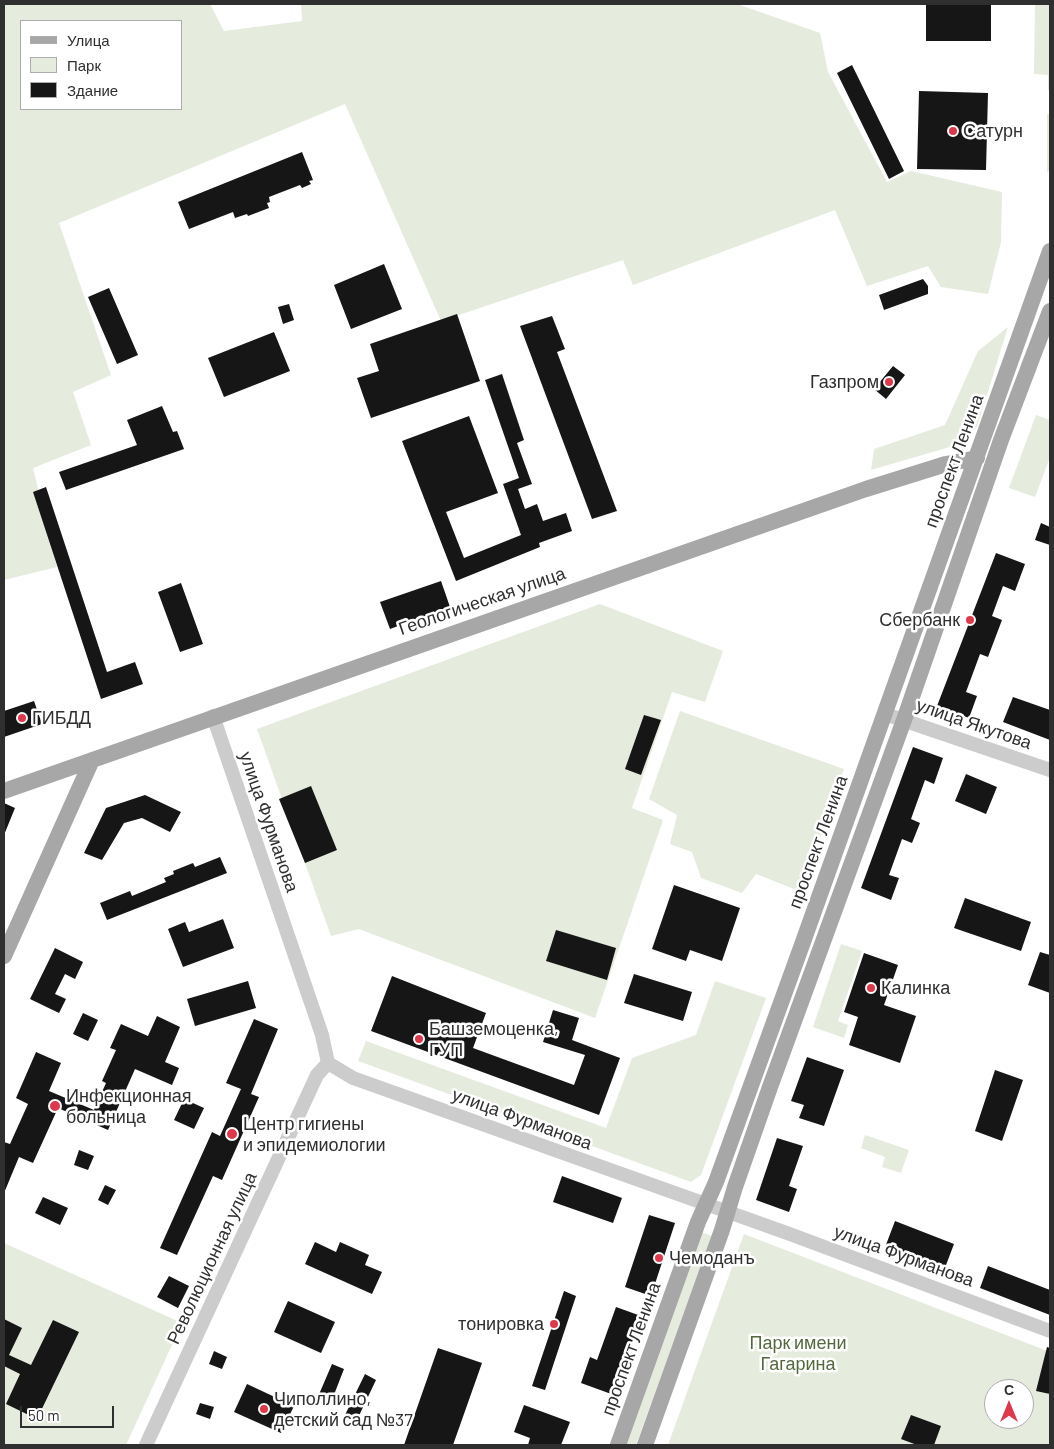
<!DOCTYPE html>
<html>
<head>
<meta charset="utf-8">
<style>
  body { margin:0 }
  #map { position:relative; width:1054px; height:1449px; overflow:hidden; background:#fff; font-family:Barlow,sans-serif }
  canvas { display:block }
  .frame { position:absolute; inset:0; border:5px solid #2f2f2f; pointer-events:none }
  .legend { position:absolute; left:20px; top:20px; width:162px; height:90px; box-sizing:border-box; background:#fff; border:1px solid #acacac; margin:0; padding:6px 9px; list-style:none; font-size:15px; color:#2f2f2f }
  .legend li { display:flex; align-items:center; gap:10px; height:25px }
  .legend b { width:25px; border:1px solid #acacac }
  .north { position:absolute; left:984px; top:1379px; width:50px; height:50px; box-sizing:border-box; background:#fff; border:1px solid #acacac; border-radius:50%; rotate:0deg; font-size:14px; font-weight:700; line-height:20px; text-align:center; color:#2f2f2f }
  .north::after { content:''; display:block; margin:auto; width:18px; height:22px; background:#dd394b; clip-path:polygon(50% 0,100% 100%,50% 72%,0 100%) }
  .scale { position:absolute; left:20px; top:1406px; width:94px; height:22px; box-sizing:border-box; border:2px solid #2f2f2f; border-top:0; padding-left:6px; font-size:15px; line-height:18px; white-space:nowrap; color:#2f2f2f; -webkit-text-stroke:4px #fff; paint-order:stroke }
</style>
</head>
<body>
<div id="map">
<canvas width="1054" height="1449"></canvas>
<div class="frame"></div>
<ul class="legend">
<li><b style="height:6px;background:#a7a7a7"></b>Улица</li>
<li><b style="height:14px;background:#e5ebdd"></b>Парк</li>
<li><b style="height:14px;background:#161616"></b>Здание</li>
</ul>
<div class="north">С</div>
<div class="scale">50 m</div>
</div>
<script>
const g = document.querySelector('canvas').getContext('2d');
g.lineJoin = 'round';
function fillPath(path, color) {
  g.fillStyle = color;
  g.fill(path, 'evenodd');
}
function trace(path, color, width, dash) {
  g.strokeStyle = color;
  g.lineWidth = width;
  g.lineCap = dash ? 'butt' : 'round';
  g.setLineDash(dash || []);
  g.stroke(path);
}
function label(font, color, halo, rows, align = 'center') {
  g.font = font + ' Barlow,sans-serif';
  g.lineWidth = 5;
  g.setLineDash([]);
  g.textBaseline = 'middle';
  g.strokeStyle = halo;
  g.fillStyle = color;
  for (const [text, x, y, turn = 0] of rows) {
    g.save();
    g.translate(x, y);
    g.rotate((+turn || 0) * Math.PI / 180);
    g.textAlign = isNaN(turn) ? turn : align;
    if (halo) g.strokeText(text, 0, 0);
    g.fillText(text, 0, 0);
    g.restore();
  }
}
fillPath(new Path2D(`
  M4,4H210L224,31L302,21L301,4H737L820,33L828,72L887,182L911,171L1002,192L1001,242L988,294L941,287L928,266L867,286L835,210L633,285L623,260L441,321L345,104L59,223L111,375L73,392L91,445L33,468L57,567L4,580ZM21,21H181V109H21Z
  M1035,4H1050V90H1048V75L1034,74Z
  M1047,114H1050V169L1047,173Z
  M1008,327L977,427L960,444L871,470L874,449L945,425L978,351Z
  M1036,415L1050,420V457L1035,497L1009,488Z
  M600,604L723,651L705,702L672,692L632,808L663,820L595,1018L359,929L331,936L257,729Z
  M680,711L844,769L802,892L756,874L742,893L701,878L692,852L670,844L677,815L649,799Z
  M841,944L862,951L838,1021L848,1025L844,1038L813,1027Z
  M715,981L766,998L701,1175L691,1182L358,1061L366,1041L606,1128L632,1058L696,1035Z
  M865,1135L909,1150L901,1173L882,1167L885,1157L861,1148Z
  M701,1232L712,1236L636,1445H624Z
  M744,1234L1050,1352V1445H668ZM994,1389H1024V1419H994Z
  M4,1243L182,1323L126,1445H4Z`), '#e5ebdd');
fillPath(new Path2D(`
  M926,4H991V41H926Z
  M852,65L904,171L889,179L837,73Z
  M919,91L988,93L986,170L917,169Z
  M302,152L313,180L309,181L311,184L302,188L300,185L269,197L270,202L267,203L269,208L248,216L247,214L235,218L233,212L189,229L178,202Z
  M384,264L402,309L351,329L334,285Z
  M923,279L928,286V294L884,310L879,295Z
  M109,288L138,355L117,364L88,297Z
  M289,304L294,320L283,324L278,307Z
  M457,314L480,381L371,418L357,378L379,371L370,344Z
  M552,316L565,349L557,352L617,511L592,519L520,326Z
  M274,332L290,371L224,397L208,358Z
  M893,366L905,375L886,399L874,389Z
  M502,374L524,440L517,443L532,484L518,489L525,509L537,504L543,521L566,513L572,531L539,543L540,547L456,581L402,441L469,416L498,493L446,512L464,558L521,535L503,484L519,478L485,380Z
  M162,406L173,432L177,431L184,449L66,490L59,472L137,445L127,420Z
  M46,487L107,672L135,662L143,684L101,699L33,492Z
  M1041,523L1050,527V545L1035,540Z
  M996,553L1025,564L1015,591L1003,586L992,616L1002,620L988,657L980,654L966,692L977,696L969,718L937,706Z
  M441,581L450,607L390,629L380,602Z
  M181,583L203,644L180,652L158,592Z
  M1013,697L1050,710V740L1003,722Z
  M34,701L42,724L4,737V711Z
  M644,715L661,720L641,775L625,769Z
  M913,747L943,758L934,784L925,780L911,819L920,823L912,843L902,839L889,875L899,878L891,900L861,888Z
  M966,774L997,787L986,814L955,801Z
  M311,786L337,850L305,863L279,799Z
  M145,795L181,812L170,832L142,818L124,823L102,860L84,853L106,808Z
  M4,803L15,808L4,835Z
  M220,857L227,873L107,920L100,903L130,891L132,896L166,882L164,878L174,874L173,871L193,863L195,867Z
  M674,885L740,908L722,961L690,950L686,961L652,949Z
  M965,898L1031,922L1021,951L954,928Z
  M223,919L234,948L183,967L168,929L185,922L189,932Z
  M556,930L616,948L607,980L546,961Z
  M55,948L83,962L75,979L65,974L55,994L66,999L59,1013L30,999Z
  M1040,952L1050,955V993L1028,985Z
  M864,953L898,965L884,1005L916,1016L900,1063L849,1045L858,1017L844,1012Z
  M634,974L692,992L683,1021L624,1003Z
  M392,976L486,1013L473,1048L574,1085L585,1055L543,1042L553,1010L579,1018L572,1040L620,1058L599,1115L371,1031Z
  M248,981L256,1008L195,1026L187,999Z
  M83,1013L98,1020L88,1041L73,1034Z
  M157,1016L180,1027L165,1062L179,1068L172,1085L135,1069L108,1130L58,1108L33,1163L19,1157L4,1193V1142L10,1144L28,1104L16,1098L36,1052L61,1063L49,1091L94,1110L106,1083L102,1081L116,1050L110,1048L121,1024L148,1036Z
  M254,1019L278,1029L251,1094L259,1097L222,1180L213,1176L177,1255L160,1248L212,1132L220,1136L241,1089L226,1083Z
  M807,1057L844,1070L824,1126L799,1118L804,1105L791,1101Z
  M995,1070L1023,1080L1002,1141L975,1131Z
  M184,1099L204,1108L194,1129L174,1120Z
  M777,1138L803,1146L789,1186L797,1189L789,1212L756,1200Z
  M79,1150L94,1156L88,1170L74,1165Z
  M562,1176L622,1198L613,1223L553,1202Z
  M105,1185L116,1190L108,1205L98,1200Z
  M43,1197L68,1208L60,1225L35,1213Z
  M649,1215L675,1223L651,1296L625,1287Z
  M895,1221L954,1244L943,1273L884,1250Z
  M315,1242L336,1252L340,1242L369,1255L365,1265L382,1272L372,1294L305,1264Z
  M988,1266L1050,1290V1315L980,1288Z
  M169,1276L189,1286L178,1308L157,1297Z
  M564,1291L576,1296L545,1390L532,1386Z
  M288,1301L335,1322L321,1353L274,1332Z
  M616,1307L641,1316L614,1395L581,1383L590,1357L597,1360Z
  M4,1319L22,1328L9,1355L31,1365L53,1320L79,1332L37,1419L6,1404L20,1374L4,1366Z
  M1047,1347L1050,1348V1394L1036,1391Z
  M438,1348L482,1363L453,1445H404Z
  M214,1351L227,1357L222,1369L209,1364Z
  M332,1364L344,1369L330,1405L317,1399Z
  M365,1374L376,1380L356,1422L344,1417Z
  M247,1384L294,1406L281,1433L234,1412Z
  M200,1403L214,1407L210,1419L196,1414Z
  M524,1405L570,1422L561,1445H528L530,1438L514,1432Z
  M911,1415L941,1426L934,1445H917L901,1439Z`), '#161616');
trace(new Path2D(`
  M885,714L1050,770
  M213,716L322,1035L328,1063L353,1078L787,1233L1050,1331
  M146,1445L317,1075L328,1063`), '#ccc', 14);
trace(new Path2D(`
  M4,791L866,489L946,464L977,458
  M4,956L92,760
  M618,1445L698,1222L716,1182L803,942L1050,251
  M645,1445L722,1230L735,1187L770,1087L904,720L1001,440L1050,311`), '#a7a7a7', 16);
for (const [x, y, r, color] of [
  [953,131,5,"#dd394b"],
  [889,382,5,"#dd394b"],
  [970,620,5,"#dd394b"],
  [22,718,5,"#dd394b"],
  [871,988,5,"#dd394b"],
  [419,1039,5,"#dd394b"],
  [55,1106,6,"#dd394b"],
  [232,1134,6,"#dd394b"],
  [659,1258,5,"#dd394b"],
  [554,1324,5,"#dd394b"],
  [264,1409,5,"#dd394b"]
]) {
  const dot = new Path2D();
  dot.arc(x, y, r, 0, 2 * Math.PI);
  g.fillStyle = color;
  g.fill(dot);
  trace(dot, '#fff', 2);
}
label('18px', '#2f2f2f', '#fff', [
  ["Сатурн",963,131],
  ["Газпром",879,382,"right"],
  ["Сбербанк",960,620,"right"],
  ["ГИБДД",32,718],
  ["Калинка",881,988],
  ["Башземоценка,",429,1029],
  ["ГУП",429,1050],
  ["Инфекционная",66,1096],
  ["больница",66,1117],
  ["Центр гигиены",243,1124],
  ["и эпидемиологии",243,1145],
  ["Чемоданъ",669,1258],
  ["тонировка",544,1324,"right"],
  ["Чиполлино,",274,1399],
  ["детский сад №37",274,1420]
], 'left');
label('18px', '#2f2f2f', '#fff', [
  ["проспект Ленина",954,461,-70],
  ["Геологическая улица",482,601,-19],
  ["улица Якутова",974,724,19],
  ["улица Фурманова",269,822,71],
  ["проспект Ленина",818,842,-70],
  ["улица Фурманова",522,1119,20],
  ["улица Фурманова",904,1256,20],
  ["Революционная улица",212,1258,-65],
  ["проспект Ленина",631,1349,-70]
]);
label('18px', '#53683e', '#fff', [
  ["Парк имени",798,1343],
  ["Гагарина",798,1364]
]);
</script>
</body>
</html>
